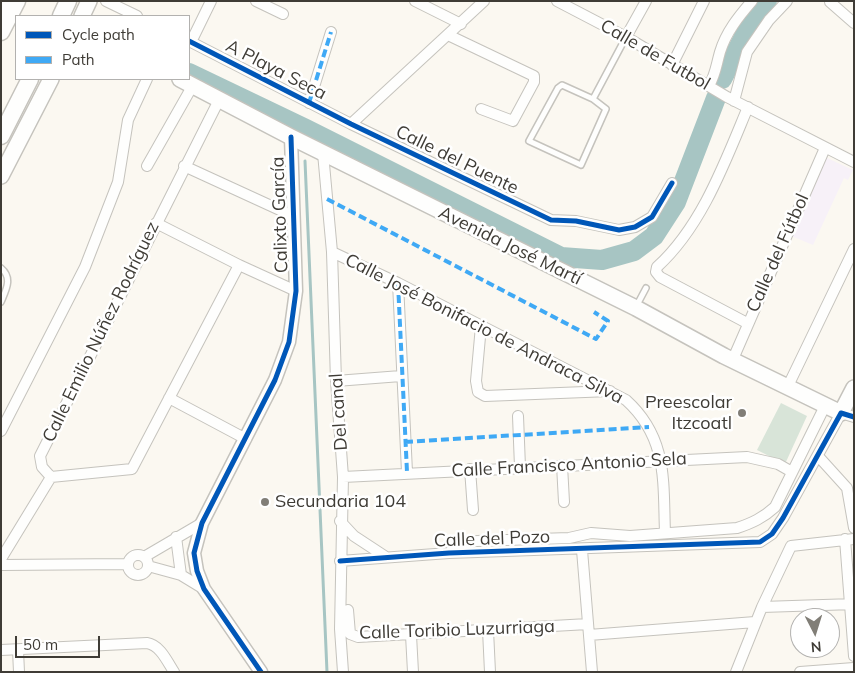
<!DOCTYPE html>
<html>
<head>
<meta charset="utf-8">
<style>
  body { margin:0 }
  #map { position:relative; width:855px; height:673px; overflow:hidden; background:#fbf8f1; font-family:Mulish,sans-serif }
  canvas { display:block }
  .frame { position:absolute; inset:0; border:2px solid #3f3c36; pointer-events:none }
  .legend { position:absolute; left:15px; top:15px; width:175px; height:65px; box-sizing:border-box; background:#fff; border:1px solid #b2b1af; margin:0; padding:6px 9px; list-style:none; font-size:15px; color:#3f3c36 }
  .legend li { display:flex; align-items:center; gap:10px; height:25px }
  .legend b { width:25px; border:1px solid #b2b1af }
  .north { position:absolute; left:790px; top:608px; width:50px; height:50px; box-sizing:border-box; background:#fff; border:1px solid #b2b1af; border-radius:50%; rotate:175deg; font-size:14px; font-weight:700; line-height:20px; text-align:center; color:#3f3c36 }
  .north::after { content:''; display:block; margin:auto; width:18px; height:22px; background:#817e77; clip-path:polygon(50% 0,100% 100%,50% 72%,0 100%) }
  .scale { position:absolute; left:15px; top:636px; width:85px; height:22px; box-sizing:border-box; border:2px solid #3f3c36; border-top:0; padding-left:6px; font-size:15px; line-height:18px; white-space:nowrap; color:#3f3c36; -webkit-text-stroke:4px #fff; paint-order:stroke }
</style>
</head>
<body>
<div id="map">
<canvas width="855" height="673"></canvas>
<div class="frame"></div>
<ul class="legend">
<li><b style="height:6px;background:#0057b8"></b>Cycle path</li>
<li><b style="height:6px;background:#3fa9f5"></b>Path</li>
</ul>
<div class="north">N</div>
<div class="scale">50 m</div>
</div>
<script>
const g = document.querySelector('canvas').getContext('2d');
g.lineJoin = 'round';
function fillPath(path, color) {
  g.fillStyle = color;
  g.fill(path, 'evenodd');
}
function trace(path, color, width, dash) {
  g.strokeStyle = color;
  g.lineWidth = width;
  g.lineCap = dash ? 'butt' : 'round';
  g.setLineDash(dash || []);
  g.stroke(path);
}
function label(font, color, halo, rows, align = 'center') {
  g.font = font + ' Mulish,sans-serif';
  g.lineWidth = 5;
  g.setLineDash([]);
  g.textBaseline = 'middle';
  g.strokeStyle = halo;
  g.fillStyle = color;
  for (const [text, x, y, turn = 0] of rows) {
    g.save();
    g.translate(x, y);
    g.rotate((+turn || 0) * Math.PI / 180);
    g.textAlign = isNaN(turn) ? turn : align;
    if (halo) g.strokeText(text, 0, 0);
    g.fillText(text, 0, 0);
    g.restore();
  }
}
fillPath(new Path2D(`
  M825,157L853,170L848,180L844,178L813,245L789,235Z`), '#f7f1f8');
fillPath(new Path2D(`
  M781,403L807,416L785,464L757,450Z`), '#d8e4d8');
trace(new Path2D(`
  M306,129V132
  M305,161L327,672`), '#a7c5c3', 3);
trace(new Path2D(`
  M189,73L306,129L561,257L602,260L634,251L654,236L676,202L716,98
  M722,79L756,14L767,1`), '#a7c5c3', 20);
const service = new Path2D(`
  M562,85L593,99L606,109L581,165L529,141L558,88Z
  M593,99L626,37
  M1,268C13,278 6,290 1,302
  M637,305L646,288`);
const minor = new Path2D(`
  M106,1L137,16
  M256,1L283,14
  M415,1L461,24
  M557,1L626,37L727,97L854,162
  M830,2L854,23
  M448,35L534,76V82L513,121L481,109
  M626,37L646,1
  M189,41L351,124L551,220L576,221L619,230L635,227L652,217L672,183
  M191,42L211,1
  M672,65L704,1
  M709,86C716,73 716,66 720,52C726,32 739,16 752,1
  M734,101L747,52L769,20L787,1
  M309,103L331,32
  M351,124L484,1
  M323,153L332,252L336,381L343,477L340,629L343,672
  M147,166L193,85
  M184,166L293,216
  M156,223L239,265L296,291
  M332,252L398,283L626,400C668,438 663,481 665,533
  M398,283L407,472
  M747,323L660,277L656,272L657,267C702,226 725,162 748,107
  M481,326L476,381L478,392L485,396L610,391
  M733,359L825,148
  M336,381L401,376
  M788,386L854,249
  M169,398L246,439
  M518,416L520,467
  M1,431L85,267L118,182L128,120L147,79
  M818,456L847,488L854,528
  M562,465L564,502
  M470,469L473,510
  M51,477L42,467L40,456L219,100
  M51,477L132,469L239,265
  M343,477L747,457L778,464L792,472
  M340,521L354,536L386,557
  M176,537L181,575
  M845,539L854,656
  M582,550L592,672
  M450,552L461,545L477,541L569,538L591,533L630,536L737,528C752,523 763,518 775,507L826,404
  M128 565a10 10 0 1 1 20 0a10 10 0 1 1-20 0Z
  M144,557L202,523
  M1,559L51,477
  M340,561L449,553L760,542L772,534L783,518L841,413L854,417
  M1,565L128,564
  M148,566L181,575L204,589
  M762,607L854,604
  M348,610L350,634L358,637L588,624
  M488,630L490,672
  M411,635L413,672
  M589,635L755,622
  M1,650L147,643C160,645 167,661 174,672
  M18,650L19,672
  M736,672L762,607L791,546L854,539
  M800,672L854,668`);
const tertiary = new Path2D(`
  M261,672L204,589L197,571L194,553L202,523L275,380L289,342L296,291L291,137`);
const secondary = new Path2D(`
  M1,8L5,1
  M82,16L89,1
  M180,79L291,137L636,308L724,356L841,413L854,388
  M1,176L51,79`);
const primary = new Path2D(`
  M61,16L68,1
  M1,32L17,1
  M1,136L30,79`);
trace(service, '#c5c3bd', 8);
trace(minor, '#c5c3bd', 12);
trace(tertiary, '#c5c3bd', 15);
trace(secondary, '#c5c3bd', 18);
trace(primary, '#c5c3bd', 19);
trace(service, '#fefefd', 5);
trace(minor, '#fefefd', 10);
trace(tertiary, '#fefefd', 12);
trace(secondary, '#fefefd', 15);
trace(primary, '#fefefd', 16);
trace(new Path2D(`
  M309,103L331,32
  M327,199L596,339L608,321L594,312
  M398,283L407,472
  M405,442L649,427`), '#3fa9f5', 4, [8, 4]);
trace(new Path2D(`
  M189,41L351,124L551,220L576,221L619,230L635,227L652,217L672,183
  M340,561L449,553L760,542L772,534L783,518L841,413L854,417
  M261,672L204,589L197,571L194,553L202,523L275,380L289,342L296,291L291,137`), '#0057b8', 5);
for (const [x, y, r, color] of [
  [742,413,5,"#817e77"],
  [265,502,5,"#817e77"]
]) {
  const dot = new Path2D();
  dot.arc(x, y, r, 0, 2 * Math.PI);
  g.fillStyle = color;
  g.fill(dot);
  trace(dot, '#fff', 2);
}
label('18px', '#3f3c36', '#fff', [
  ["Calle de Futbol",655,55,30],
  ["A Playa Seca",276,70,27],
  ["Calle del Puente",457,160,26],
  ["Calixto García",280,215,-92],
  ["Avenida José Martí",510,246,26],
  ["Calle del Fútbol",778,253,-66],
  ["Calle José Bonifacio de Andraca Silva",484,329,27],
  ["Calle Emilio Núñez Rodríguez",101,332,-64],
  ["Del canal",339,412,-94],
  ["Calle Francisco Antonio Sela",569,465,-3],
  ["Calle del Pozo",492,539,-2],
  ["Calle Toribio Luzurriaga",457,630,-2]
]);
label('18px', '#3f3c36', '#fff', [
  ["Preescolar",732,403],
  ["Itzcoatl",732,424],
  ["Secundaria 104",275,502,"left"]
], 'right');
</script>
</body>
</html>
